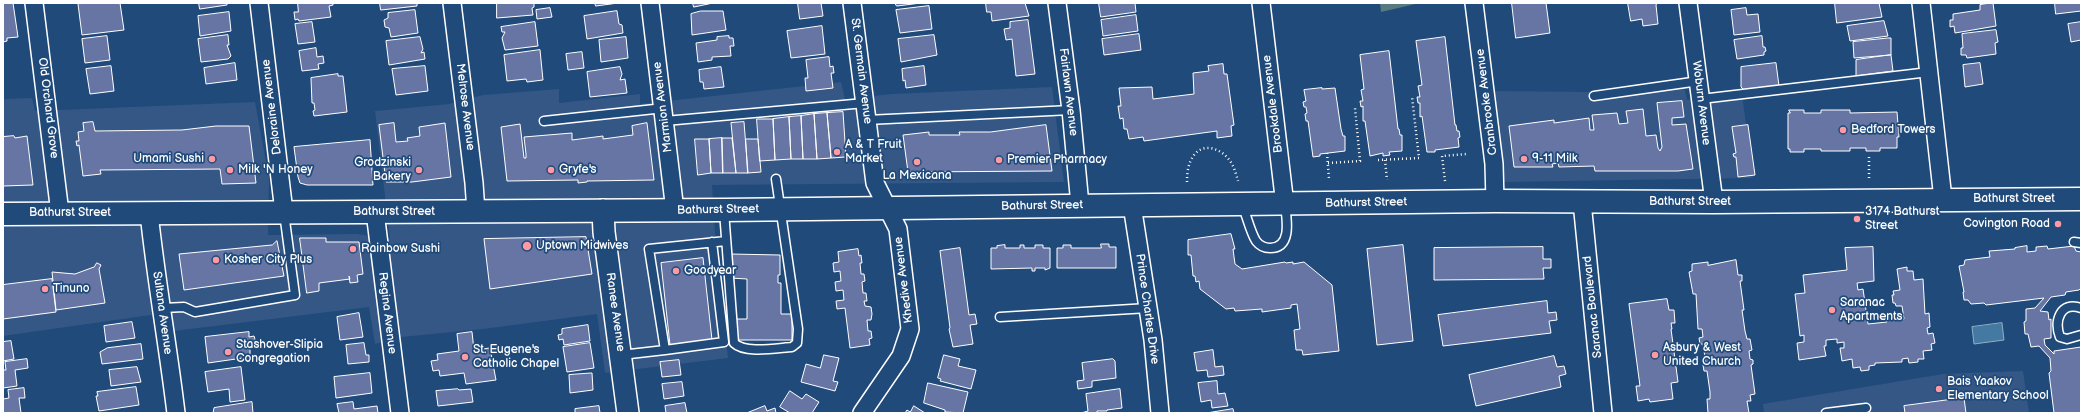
<!DOCTYPE html>
<html>
<head>
<meta charset="utf-8">
<style>
  body { margin:0 }
  #map { position:relative; width:2084px; height:416px; overflow:hidden; background:#1f4a7a; font-family:"Balsamiq Sans",sans-serif }
  canvas { display:block }
  .frame { position:absolute; inset:0; border:4px solid #fff; pointer-events:none }
</style>
</head>
<body>
<div id="map">
<canvas width="2084" height="416"></canvas>
<div class="frame"></div>
</div>
<script>
const g = document.querySelector('canvas').getContext('2d');
g.lineJoin = 'round';
function fillPath(path, color) {
  g.fillStyle = color;
  g.fill(path, 'evenodd');
}
function trace(path, color, width, dash) {
  g.strokeStyle = color;
  g.lineWidth = width;
  g.lineCap = dash ? 'butt' : 'round';
  g.setLineDash(dash || []);
  g.stroke(path);
}
function label(font, color, halo, rows, align = 'center') {
  g.font = font + ' "Balsamiq Sans",sans-serif';
  g.lineWidth = 3.5;
  g.setLineDash([]);
  g.textBaseline = 'middle';
  g.strokeStyle = halo;
  g.fillStyle = color;
  for (const [text, x, y, turn = 0] of rows) {
    g.save();
    g.translate(x, y);
    g.rotate((+turn || 0) * Math.PI / 180);
    g.textAlign = isNaN(turn) ? turn : align;
    if (halo) g.strokeText(text, 0, 0);
    g.fillText(text, 0, 0);
    g.restore();
  }
}
fillPath(new Path2D(`
  M841,82L845,99L892,94L1052,87L1064,182L712,185L715,233L728,358L605,373L597,314L483,329L402,337L375,344L369,307L174,331L172,312L3,336V99L32,98L35,111L255,102L269,178L268,235L357,234L390,239L375,111L449,104L483,95L559,89V103L640,94V104Z
  M1683,82L1687,100L1719,94H1742L1753,178L1503,182L1493,91L1589,92Z
  M2023,371L2029,413H1764L1763,404L1943,374Z`), '#345786');
fillPath(new Path2D(`
  M1380,3H1420L1381,12Z`), '#577a7f');
const water = new Path2D(`
  M2002,323L2004,340L1974,344L1972,327Z`);
fillPath(water, '#4479a2');
trace(water, '#8fafc7', 1);
const building = new Path2D(`
  M3,3H13L18,37L7,38V41L3,42Z
  M120,3L124,30L82,35L78,4Z
  M199,3H227V5L200,9Z
  M298,3H333V5L329,6L331,17L299,21L298,19L295,20L294,12H298Z
  M380,3H417V6L381,10Z
  M497,3H534V7L532,8L533,15L497,18Z
  M595,3H618L596,6Z
  M693,3H713L694,7Z
  M798,3H821L823,16L800,19Z
  M895,3H921L897,6Z
  M986,3H1025L1029,16L992,21L991,12H987Z
  M1099,3H1135L1136,12L1101,17Z
  M1512,3H1546L1550,33L1516,38Z
  M1628,3H1657L1656,5L1658,24L1643,26L1642,19L1631,21Z
  M1835,3H1879L1882,17L1837,23Z
  M1993,3L1996,26L1955,33L1954,26L1950,27V20H1953V14L1980,10V5Z
  M2055,3H2081V11L2056,14Z
  M929,6L932,29L900,33L896,10Z
  M550,8L552,17L537,19L536,10Z
  M1746,8L1747,15L1758,14L1760,32L1734,35L1731,10Z
  M415,10L418,33L391,37L389,28L385,27L384,20L388,18V13Z
  M617,11L619,24L622,25L623,33L587,39L584,16Z
  M701,11H723L726,30L692,35L691,14Z
  M229,12L231,31L200,36L198,16Z
  M1136,15L1138,31L1103,36L1101,20Z
  M1028,20L1035,74L1016,76L1012,39L1006,40L1004,29L1010,28V22Z
  M1884,21L1888,36L1850,41L1847,26Z
  M312,22L315,42L298,44L295,24Z
  M535,22L538,46L505,50L502,38L505,32H502L501,27Z
  M2081,22V40L2071,42L2068,24Z
  M822,26L825,54L791,58L787,31Z
  M1996,30L1998,42L1995,43L1996,54L1967,58L1966,55H1961V48H1963L1962,34Z
  M1139,34L1141,50L1104,55L1102,39Z
  M228,35L229,45H227L231,56L228,59L201,62L198,39Z
  M934,35L937,55L901,62L898,39Z
  M107,36L110,60L85,63L82,39Z
  M729,36V38H733L734,46H730L731,56L712,57V60L698,62L696,43L717,40V37Z
  M1762,36L1763,47H1765L1766,51L1764,52V55L1737,59L1734,40Z
  M420,37L423,49L421,53L424,52L425,59L389,65L386,41Z
  M626,37L628,58L601,62L599,40Z
  M1445,37L1455,125H1456L1457,131H1459L1460,137L1458,138L1459,147L1435,150V152H1427L1422,116L1420,117V103H1418L1417,97H1420L1418,86L1422,85L1416,41Z
  M1888,38H1891V55L1854,58L1853,42Z
  M316,48L317,57L323,56L324,63L318,64L319,69L302,71L299,51Z
  M540,50L543,80L527,82L526,79L507,81L504,55Z
  M1389,51L1398,129H1399L1400,135H1402V151L1389,152L1390,155L1383,156V153L1370,156L1365,121H1363V106L1361,107L1360,101H1363L1361,90L1364,89L1360,55Z
  M582,52L584,68L568,70L566,54Z
  M1891,55L1893,71L1856,76V60Z
  M829,57L830,67L833,66L834,73H831L833,88L806,91L805,78H808L806,60Z
  M235,63L237,80L206,84L204,68Z
  M1776,63L1779,86L1744,90L1741,87V67Z
  M1980,63L1983,84L1965,87L1963,65Z
  M1223,64L1224,74H1227L1234,125L1231,126L1232,136L1217,138V131L1144,141L1143,137L1129,139L1127,129H1124L1123,118L1120,119L1118,106H1121L1119,88L1152,87L1153,99L1194,94L1193,73L1209,71L1208,66Z
  M111,66L114,91L90,94L86,69Z
  M425,66L428,91L396,95L392,69Z
  M924,66L926,85L906,88L905,80L903,81L902,69Z
  M620,67L622,74L620,80L625,79L627,93L590,97L587,72Z
  M721,67L724,87L704,89L703,82H700L699,70Z
  M338,74V76H343L347,112L314,116L313,111L315,110L314,103H312L311,78Z
  M1322,88V89L1335,88L1341,129L1343,136H1345V151L1320,154V156L1313,157L1308,121H1306L1305,114L1307,113L1306,107H1304L1303,102L1306,101L1304,90Z
  M1682,101L1684,117L1672,118V125L1686,124L1693,169L1678,171H1595L1594,166L1559,167L1558,163L1552,164L1553,167H1514L1509,126L1554,120V123L1589,118L1590,130H1594L1592,115L1617,113L1619,124L1628,123L1626,111L1643,109L1646,136L1656,135L1658,148L1660,151L1662,147L1657,103Z
  M1789,110H1804V113H1821V110H1850V113L1897,112L1899,137H1897V148H1880V151H1866V148H1850V151H1821V149H1804V152H1790V149H1788V113H1790Z
  M843,112L846,157L831,158L827,113Z
  M827,113L831,158L817,159L814,114Z
  M814,114L817,159H803L801,116Z
  M801,116L803,159H791L789,117Z
  M789,117L791,159L775,160L773,119Z
  M757,119H773L775,160L760,161Z
  M93,122L95,131L182,130L216,126H249L256,183L222,184L220,169L100,170L101,174L83,176L79,145L77,146L76,141H79L78,132L84,131L83,123Z
  M744,122L748,173H736L731,123Z
  M394,123L396,142L408,141L407,138L420,136L419,127L445,123L451,177L412,182H386L379,125Z
  M647,123L654,180L587,181V182L578,183V180L507,181L501,127L520,124L524,158H526V154L524,137L572,133V140L603,136V139L633,135L632,126Z
  M1046,125L1052,171L908,172L903,135L929,132V135H960L959,132H990Z
  M1748,125L1755,175L1738,177L1736,157H1734L1733,154L1736,153L1732,127Z
  M14,136L15,138L27,136L33,185L3,186V137Z
  M722,138L723,173H711L709,139Z
  M722,138H732L736,173H723Z
  M695,139H709L711,173L698,175Z
  M746,139H758L761,172L748,173Z
  M370,140L373,185H307L300,183L298,177L294,147Z
  M1231,234L1235,249H1233L1235,264L1242,269L1285,262L1286,263L1293,262V264L1304,262L1332,285L1339,351L1303,355L1302,350H1296L1294,330L1300,329L1297,304L1291,305V308L1262,312V309L1235,311L1234,308L1226,309L1200,289L1199,281L1196,282L1195,276H1193L1191,255H1188V240Z
  M586,237L592,274L490,289L484,239Z
  M300,238H326V242H359L363,274L357,275L358,282L350,283L349,276L350,279L319,283V291L307,293Z
  M277,241L284,276L184,290L179,254L272,245Z
  M1101,244H1109V247H1116V268H1057V248H1063V245H1071V248H1101Z
  M1005,245V248H1020V245H1024V248H1035V245H1043V248H1050V268L1045,270V268H1035V271H1032V268L991,269V248H997V246Z
  M1403,245L1413,341L1377,345L1367,249Z
  M2027,246V252L2036,251V247L2047,246L2048,249L2074,246L2076,251L2081,252V288L2079,290L2066,292L2065,295L2051,297L2040,311L2048,312L2049,320L2051,319V338L2044,339L2045,345L2054,354V351L2081,347V413H2054L2049,373L2051,371L2050,358L2039,346L2031,347L2028,334H2025L2024,322L2026,321V309L2035,308L2044,298L1986,305L1984,303L1971,304L1968,300H1964L1963,292H1964L1959,266L1964,265L1965,260L1990,257L1989,251L2015,249V248Z
  M1543,247V259H1551V268H1543L1544,279L1434,280V248Z
  M1873,247L1874,281L1857,283L1858,290L1863,289L1868,324L1887,322V318L1896,317L1897,320L1904,319L1902,306H1896L1895,303H1893L1892,295H1894L1893,291L1900,290L1897,269L1907,267V271H1913L1914,280L1923,279L1925,314L1929,313L1930,327L1927,328L1928,334L1933,333L1935,343L1931,344L1932,350L1923,351L1924,359H1918V362L1909,363L1908,358L1902,359V362L1875,363V365L1869,366V370L1861,371L1860,367L1853,368L1852,359L1842,361L1840,348H1844V342L1837,343V339L1826,340V346H1824L1826,356L1799,360L1797,343L1804,342V335L1800,336L1795,294L1805,293L1803,275L1847,270L1845,248Z
  M960,248L969,315L975,314L977,324L970,325L973,344L953,347L949,329L950,328L940,251Z
  M858,249L859,256L861,255L862,263H860L861,274H864L865,281L862,282L863,293H866L867,301H864L865,306L871,307L872,314L871,320H867L868,331H871L872,338L869,339L870,345L850,348L845,308L837,309L836,301L844,300L843,290L836,291L835,282L841,281L840,271L834,272L833,263L839,262L838,252Z
  M730,254L780,255V275H778V283H781V314H792V340H736V319H747V279L730,278Z
  M703,258L712,340L670,345L661,263Z
  M1736,260L1738,275H1742V281H1740L1744,310H1742L1745,331L1747,339H1750L1752,350L1749,351L1750,359L1753,360V364L1751,365L1755,394L1750,395L1751,401H1747L1749,413H1708L1707,399H1710V392L1707,371H1704L1703,365L1706,364L1703,344H1700L1699,338L1703,337L1702,329H1698L1696,294H1693L1689,272L1692,271V264L1708,262V265Z
  M97,263L101,265L99,269L105,303L56,310L52,272L75,274L94,267Z
  M52,279L56,312L3,319V285Z
  M1667,299L1669,310H1674L1675,323H1671L1672,329H1671L1678,382L1671,383L1673,399L1650,402L1649,399L1638,401L1636,386H1640L1629,304Z
  M1547,301L1548,313L1556,312L1557,320L1549,321L1551,333L1443,346L1438,315Z
  M359,313L363,337L340,340L337,317Z
  M132,322L135,338L106,342L104,326Z
  M588,325L590,341L564,345L563,339L559,340L558,335L562,334V329Z
  M249,332V337L254,336L257,346L250,347V357L208,363L205,337Z
  M472,332L474,350L490,348L496,380L466,384L464,373L440,376L439,370L433,371L431,361L438,360L437,354L459,351L457,334Z
  M11,341L14,359L3,361V342Z
  M364,343L366,355H369V362L348,364L346,345Z
  M590,343L594,368L567,372L563,347Z
  M141,344L143,359L102,364L100,352L107,348Z
  M1213,350L1215,367L1223,366L1224,375L1208,377L1207,370L1197,371L1194,353Z
  M824,355L839,358L833,381L838,382L835,391L801,382L806,364L820,368Z
  M944,355L960,359L958,366L976,370L971,389L940,381L941,379L938,378Z
  M1554,356L1557,367L1564,366L1566,374L1559,376L1561,387L1476,406L1469,375Z
  M27,359L28,368L15,370L17,386L3,388V370H6L5,362Z
  M1113,359L1115,361L1116,378L1092,381V387L1078,389L1077,381L1084,380L1082,363Z
  M679,360L681,375L662,377L660,362Z
  M137,367L141,382L111,386L109,370Z
  M241,367L245,400L230,402L229,389L208,392L205,372Z
  M370,373L372,393L336,398L334,377Z
  M591,373H592L593,390L570,393L569,375Z
  M1217,381L1218,394L1225,393L1228,406L1212,408L1211,400L1201,402L1198,383Z
  M682,382L684,396L664,399L662,384Z
  M928,383L968,392L963,413L945,412V410L924,403Z
  M136,387L139,405L99,411L96,396H98L97,392Z
  M24,388L25,398H19L21,413H3V399L9,398L8,390Z
  M458,389L459,390L471,389L473,402L438,406L436,391Z
  M1120,389L1122,408L1107,410V411H1097V413H1081L1088,411L1086,394Z
  M790,391L802,399L806,394L819,402L812,413H790L780,407Z
  M1964,398L1966,413H1905L1904,406Z
  M252,402L253,413H213L214,408Z
  M353,402L354,409L377,406L378,413H339L337,404Z
  M685,403L687,413H666L665,406Z
  M599,406L600,413H575V409Z
  M765,406L767,411L775,408L776,413H747Z
  M914,406L925,413H905L907,410L910,412Z
  M1233,409L1234,413H1207Z`);
fillPath(building, '#6675a3');
trace(building, '#fff', 1);
const service = new Path2D(`
  M1594,96L1699,81
  M1701,99L1929,72
  M867,120L1071,110
  M544,121L664,108
  M665,121L865,103
  M1242,205C1247,216 1250,231 1256,241C1259,245 1264,248 1270,248C1292,248 1287,220 1285,205
  M724,211L734,343C745,354 777,348 792,347L797,343L798,329L776,179
  M2074,242L2081,243
  M163,308L184,307L195,312L295,295L284,213
  M2081,308C2060,301 2054,321 2060,337L2067,339L2081,335
  M1000,317L1148,308
  M665,350L724,342L712,242
  M621,355L665,350L649,249L726,241
  M1826,413L1866,408`);
const minor = new Path2D(`
  M34,3L60,213
  M259,3L284,212
  M452,3L474,183L476,212
  M650,3L675,211
  M852,3L875,183L898,229L910,329L901,356L862,413
  M1057,3L1071,110L1080,205
  M1261,3L1285,205
  M1474,3L1494,164L1495,201
  M1688,3L1714,202
  M1921,3L1943,199
  M1582,202L1603,413
  M1132,205L1153,340L1160,413
  M375,212L400,413
  M149,213C156,280 168,346 176,413`);
const tertiary = new Path2D(`
  M603,210L604,232L628,413`);
const secondary = new Path2D(`
  M3,214L724,210L1495,201L1714,202L2081,199`);
trace(service, '#fff', 11);
trace(minor, '#fff', 20);
trace(tertiary, '#fff', 24);
trace(secondary, '#fff', 25);
trace(new Path2D(`
  M1327,153L1329,179
  M1869,157V179
  M1378,160L1419,158L1412,97
  M1385,160L1387,180
  M1328,163L1360,161L1355,108
  M1445,181L1442,156L1467,154
  M1187,182C1187,173 1188,163 1194,155C1204,142 1222,149 1230,161C1234,166 1236,174 1238,181`), '#fff', 2.5, [1, 3]);
trace(service, '#1f4a7a', 8);
trace(minor, '#1f4a7a', 17);
trace(tertiary, '#1f4a7a', 21);
trace(secondary, '#1f4a7a', 22);
for (const [x, y, r, color] of [
  [1843,130,4,"#ff9aa2"],
  [837,152,4,"#ff9aa2"],
  [212,159,4,"#ff9aa2"],
  [1524,159,4,"#ff9aa2"],
  [999,160,4,"#ff9aa2"],
  [917,162,4,"#ff9aa2"],
  [230,170,4,"#ff9aa2"],
  [419,170,4,"#ff9aa2"],
  [551,170,4,"#ff9aa2"],
  [1857,219,4,"#ff9aa2"],
  [2058,224,4,"#ff9aa2"],
  [527,246,5,"#ff9aa2"],
  [353,249,4,"#ff9aa2"],
  [216,260,4,"#ff9aa2"],
  [676,271,4,"#ff9aa2"],
  [45,289,4,"#ff9aa2"],
  [1832,310,4,"#ff9aa2"],
  [228,352,4,"#ff9aa2"],
  [1655,355,4,"#ff9aa2"],
  [465,357,4,"#ff9aa2"],
  [1939,389,4,"#ff9aa2"]
]) {
  const dot = new Path2D();
  dot.arc(x, y, r, 0, 2 * Math.PI);
  g.fillStyle = color;
  g.fill(dot);
  trace(dot, '#1f4a7a', 1.5);
}
label('12px', '#fff', '#1f4a7a', [
  ["St. Germain Avenue",861,71,83],
  ["Fairlawn Avenue",1068,92,83],
  ["Cranbrooke Avenue",1487,102,-97],
  ["Woburn Avenue",1701,103,83],
  ["Brookdale Avenue",1273,104,-97],
  ["Deloraine Avenue",272,107,-97],
  ["Melrose Avenue",465,107,83],
  ["Marmion Avenue",663,107,-97],
  ["Old Orchard Grove",48,108,83],
  ["Bathurst Street",2014,199],
  ["Bathurst Street",1690,202],
  ["Bathurst Street",1366,203,-1],
  ["Bathurst Street",1042,206,-1],
  ["Bathurst Street",718,210,-1],
  ["Bathurst Street",394,212],
  ["Bathurst Street",70,213],
  ["Khedive Avenue",904,280,-97],
  ["Saranac Boulevard",1593,307,-96],
  ["Prince Charles Drive",1147,309,82],
  ["Ranee Avenue",615,312,82],
  ["Sultana Avenue",162,313,82],
  ["Regina Avenue",387,313,83]
]);
label('12px', '#fff', '#1f4a7a', [
  ["Bedford Towers",1851,130],
  ["A & T Fruit",845,145],
  ["Market",845,159],
  ["Umami Sushi",204,159,"right"],
  ["9-11 Milk",1532,159],
  ["Premier Pharmacy",1007,160],
  ["Grodzinski",411,163,"right"],
  ["Bakery",411,177,"right"],
  ["Milk 'N Honey",238,170],
  ["Gryfe's",559,170],
  ["La Mexicana",917,176,"center"],
  ["3174 Bathurst",1865,212],
  ["Street",1865,226],
  ["Covington Road",2050,224,"right"],
  ["Uptown Midwives",536,246],
  ["Rainbow Sushi",361,249],
  ["Kosher City Plus",224,260],
  ["Goodyear",684,271],
  ["Tinuno",53,289],
  ["Saranac",1840,303],
  ["Apartments",1840,317],
  ["Stashover-Slipia",236,345],
  ["Congregation",236,359],
  ["Asbury & West",1663,348],
  ["United Church",1663,362],
  ["St. Eugene's",473,350],
  ["Catholic Chapel",473,364],
  ["Bais Yaakov",1947,382],
  ["Elementary School",1947,396]
], 'left');
</script>
</body>
</html>
